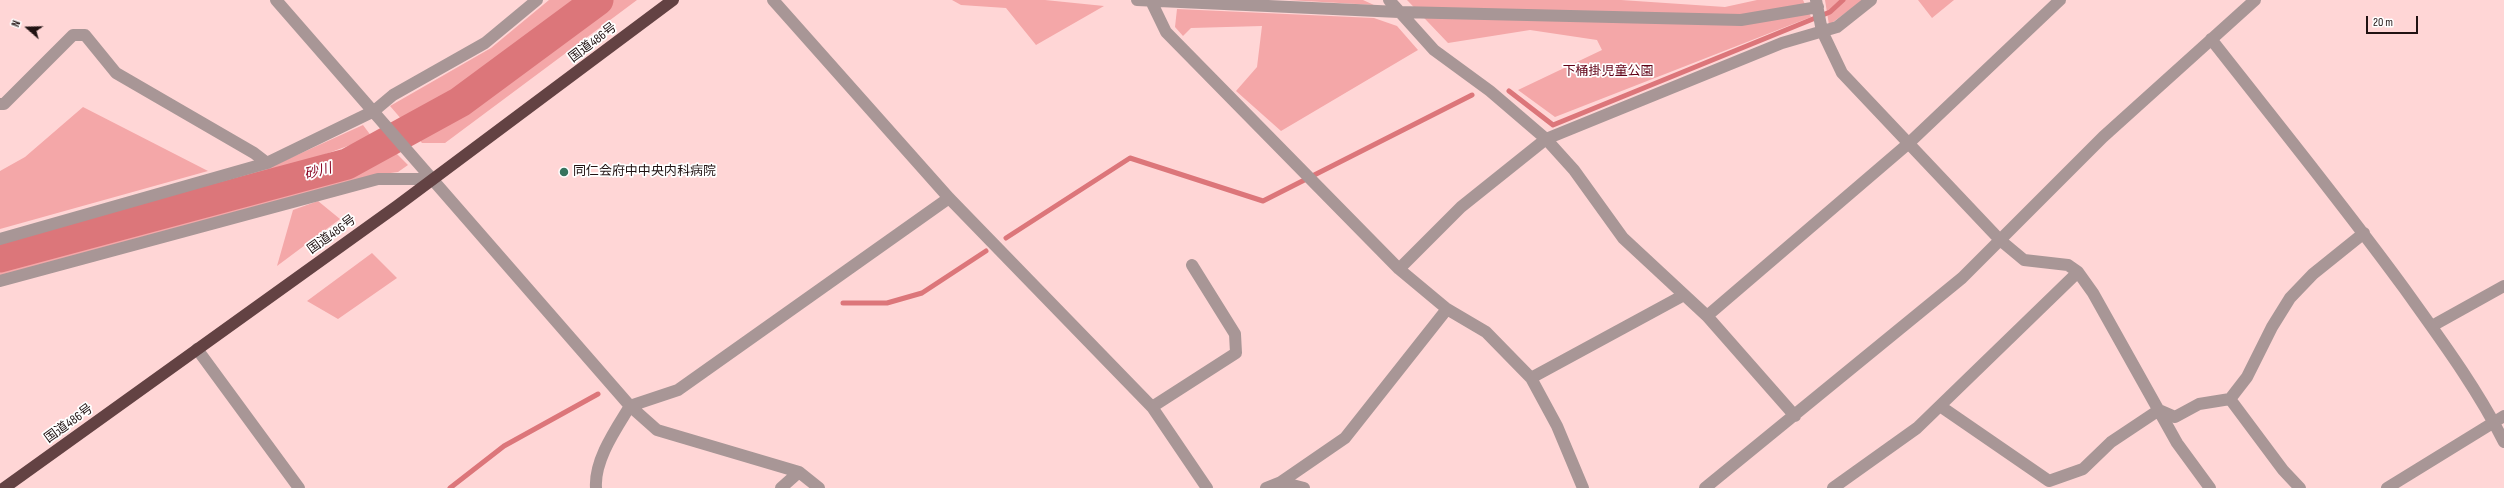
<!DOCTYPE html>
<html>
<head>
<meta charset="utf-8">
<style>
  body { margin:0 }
  #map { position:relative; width:2504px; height:488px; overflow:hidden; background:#ffd6d6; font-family:"Sofia Sans Condensed",sans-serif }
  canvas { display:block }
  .north { position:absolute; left:8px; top:8px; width:40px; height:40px; -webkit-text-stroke:3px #fff; paint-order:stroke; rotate:290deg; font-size:11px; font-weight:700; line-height:16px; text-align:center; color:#201212 }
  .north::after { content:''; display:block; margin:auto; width:14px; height:18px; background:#201212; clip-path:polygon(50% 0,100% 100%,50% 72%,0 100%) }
  .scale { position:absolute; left:2366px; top:16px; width:52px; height:18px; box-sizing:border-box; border:2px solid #201212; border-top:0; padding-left:5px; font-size:12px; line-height:14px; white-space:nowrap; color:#201212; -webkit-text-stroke:3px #fff; paint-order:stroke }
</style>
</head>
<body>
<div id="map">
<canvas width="2504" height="488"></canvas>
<div class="north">N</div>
<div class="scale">20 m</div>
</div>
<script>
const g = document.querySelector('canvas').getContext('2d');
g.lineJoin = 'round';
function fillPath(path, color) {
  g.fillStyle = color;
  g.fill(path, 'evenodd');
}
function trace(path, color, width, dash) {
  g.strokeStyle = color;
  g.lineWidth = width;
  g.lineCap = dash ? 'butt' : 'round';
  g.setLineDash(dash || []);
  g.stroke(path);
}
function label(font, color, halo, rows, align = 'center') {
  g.font = font + ' "Sofia Sans Condensed","Noto Sans JP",sans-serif';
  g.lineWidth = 3.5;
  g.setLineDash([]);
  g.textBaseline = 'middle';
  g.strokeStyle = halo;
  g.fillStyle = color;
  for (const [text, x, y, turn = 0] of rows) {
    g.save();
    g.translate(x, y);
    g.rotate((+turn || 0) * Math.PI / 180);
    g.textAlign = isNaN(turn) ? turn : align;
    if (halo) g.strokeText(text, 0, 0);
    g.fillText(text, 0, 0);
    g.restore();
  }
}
fillPath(new Path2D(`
  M549,0H637L445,143H422L390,106L491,48Z
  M952,0H1045L1104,6L1036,45L1006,8L961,5Z
  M1288,0H1363L1374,5Z
  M1407,0H1621L1725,7L1757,0H1803L1811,17L1555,117L1518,90L1602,50L1597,40L1530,30L1448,43Z
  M1825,0H1863L1829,25Z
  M1918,0H1954L1932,18Z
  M1177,9L1374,18L1397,26L1418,50L1281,131L1236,91L1257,67L1262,26L1191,28L1183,36L1175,27Z
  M83,107L208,171L0,229V171L25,157Z
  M363,125L372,137L228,190L91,230L0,253V245L266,169Z
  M390,147L408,165L398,172L376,175L0,276V269L131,234L146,226L338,175Z
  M318,201L340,219L277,266L293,210Z
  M372,253L397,278L338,319L307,301Z`), '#f4a7a8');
trace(new Path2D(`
  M1509,91L1553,125L1830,12L1843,0
  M1006,238L1130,158L1263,201L1472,95
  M843,303H887L922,293L986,251
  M450,488L504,446L598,394`), '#dc767a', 5);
trace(new Path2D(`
  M0,257L347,164L460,102L598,0`), '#dc767a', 31);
trace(new Path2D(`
  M276,0L630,406L657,430L799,472L819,488
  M773,0L949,198L1152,407L1207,488
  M1137,0L1399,12L1741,20L1818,7
  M1389,0L1434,50L1490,91L1546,139L1574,170L1623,238L1707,316L1795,416
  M1816,0L1822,31L1842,73L2000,240L2024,260L2068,265L2078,272L2093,293L2177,443L2210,488
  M1151,1L1166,32L1399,269L1447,309L1486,332L1531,378L1557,426L1583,488
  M2211,39C2276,122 2342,203 2404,288C2439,337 2477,388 2504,442
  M0,104H4L73,35H85L116,73L254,153L267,163
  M0,239L267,163L374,111L393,95L485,43L537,0
  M1399,269L1461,207L1546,139L1782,43L1837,27L1871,0
  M0,281L378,179H432
  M1707,316L1909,143L2060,0
  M2432,326L2504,286
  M197,349L299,488
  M1531,378L1684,295
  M2230,399L2283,470L2300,488
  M1940,406L2049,481L2083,469L2111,442L2159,410L2175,417L2199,404L2230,399L2247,377L2272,327L2290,298L2313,274L2364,233
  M1152,407L1236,353L1235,334L1192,265
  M1281,482L1304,488
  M596,488C594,460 616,429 630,406L678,390L949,198
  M781,488L799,472
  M1266,488L1281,482L1345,438L1447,309
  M1705,488L1962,278L2103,137L2255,0
  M1833,488L1917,428L2078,272
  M2387,488L2504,416`), '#a89696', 12);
trace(new Path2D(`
  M4,488L397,206L673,0`), '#634243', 12);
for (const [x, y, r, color] of [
  [564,172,5,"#37735e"]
]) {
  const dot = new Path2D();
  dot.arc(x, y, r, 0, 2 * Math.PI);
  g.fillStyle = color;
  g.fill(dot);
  trace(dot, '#fff', 1.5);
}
label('13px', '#201212', '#fff', [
  ["国道486号",593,43,-37],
  ["国道486号",332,235,-36],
  ["国道486号",69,424,-36]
]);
label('13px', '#600015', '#fff', [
  ["下桶掛児童公園",1608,72]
]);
label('13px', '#201212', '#fff', [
  ["同仁会府中中央内科病院",573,172]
], 'left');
label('italic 14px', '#8c0a27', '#fff', [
  ["砂川",318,172,-15]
]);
</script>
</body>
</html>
